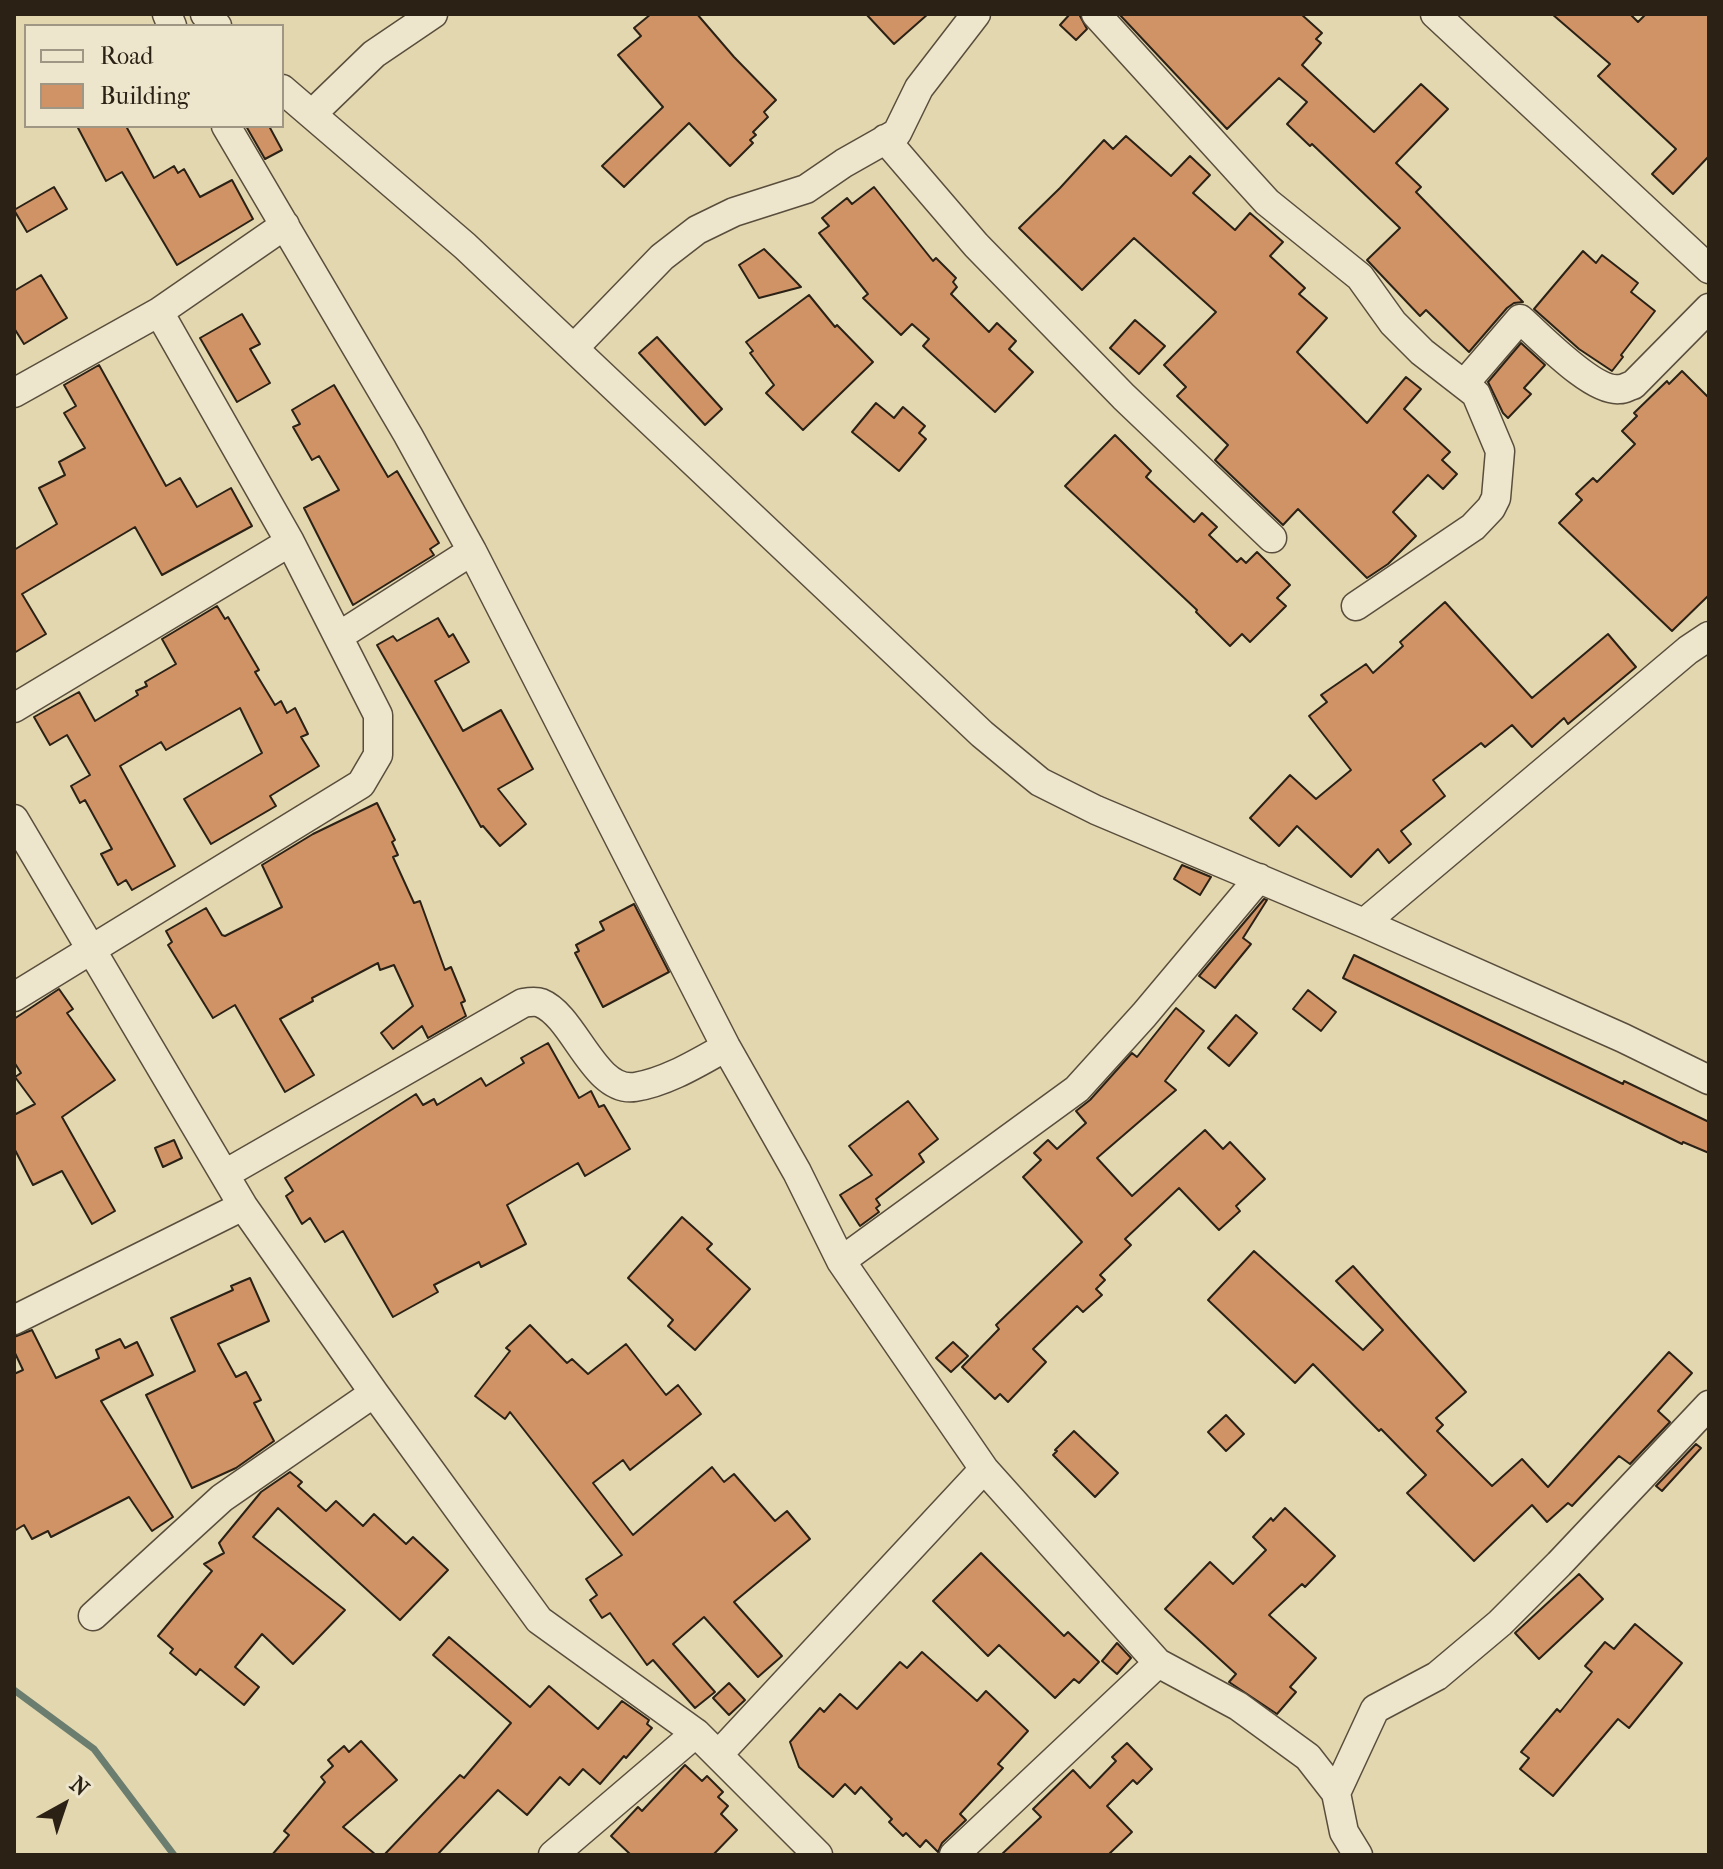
<!DOCTYPE html>
<html>
<head>
<meta charset="utf-8">
<style>
  body { margin:0 }
  #map { position:relative; width:1723px; height:1869px; overflow:hidden; background:#e3d7b0; font-family:"IM FELL French Canon",serif }
  canvas { display:block }
  .frame { position:absolute; inset:0; border:16px solid #2b2115; pointer-events:none }
  .legend { position:absolute; left:24px; top:24px; width:260px; height:104px; box-sizing:border-box; background:#ede5cc; border:2px solid #9f9783; margin:0; padding:10px 14px; list-style:none; font-size:24px; color:#2b2115 }
  .legend li { display:flex; align-items:center; gap:16px; height:40px }
  .legend b { width:40px; border:2px solid #9f9783 }
  .north { position:absolute; left:24px; top:1765px; width:80px; height:80px; -webkit-text-stroke:6px #ede5cc; paint-order:stroke; rotate:40deg; font-size:22px; font-weight:700; line-height:32px; text-align:center; color:#2b2115 }
  .north::after { content:''; display:block; margin:auto; width:28px; height:36px; background:#2b2115; clip-path:polygon(50% 0,100% 100%,50% 72%,0 100%) }
</style>
</head>
<body>
<div id="map">
<canvas width="1723" height="1869"></canvas>
<div class="frame"></div>
<ul class="legend">
<li><b style="height:10px;background:#ede5cc"></b>Road</li>
<li><b style="height:22px;background:#cf9366"></b>Building</li>
</ul>
<div class="north">N</div>
</div>
<script>
const g = document.querySelector('canvas').getContext('2d');
g.lineJoin = 'round';
function trace(path, color, width, dash) {
  g.strokeStyle = color;
  g.lineWidth = width;
  g.lineCap = dash ? 'butt' : 'round';
  g.setLineDash(dash || []);
  g.stroke(path);
}
function fillPath(path, color) {
  g.fillStyle = color;
  g.fill(path, 'evenodd');
}
trace(new Path2D(`
  M14,1690L94,1749L174,1855`), '#6b7d6f', 7);
const building = new Path2D(`
  M651,14H697L734,57L776,100L764,112L768,117L753,132L756,135L750,140L753,143L730,166L689,123L624,187L602,166L663,107L618,55L641,36L634,28Z
  M866,14H928L894,44Z
  M1070,14H1079L1087,29L1076,40L1060,25Z
  M1119,14H1301L1322,33L1316,39L1321,43L1302,65L1374,132L1421,84L1448,109L1396,163L1421,187L1416,192L1523,302L1514,303L1507,308L1469,352L1426,310L1420,316L1367,260L1400,228L1312,144L1310,146L1287,124L1307,102L1279,78L1227,129Z
  M1552,14H1630L1638,22L1646,14H1709V156L1673,194L1652,174L1676,149L1598,76L1610,64Z
  M77,126H126L154,178L174,166L178,173L184,169L200,197L232,180L253,219L177,265L122,172L106,181Z
  M246,126H269L282,150L265,159Z
  M1126,136L1171,176L1190,156L1210,175L1193,193L1235,230L1250,213L1283,242L1270,256L1305,288L1299,294L1327,318L1297,352L1367,423L1406,377L1421,389L1404,409L1450,452L1442,460L1457,474L1443,489L1428,475L1393,512L1416,536L1388,564L1367,578L1298,509L1283,525L1215,460L1228,445L1177,396L1186,387L1164,365L1216,312L1134,238L1082,290L1019,228L1060,188L1104,140L1113,149Z
  M54,187L67,209L27,232L14,210Z
  M874,187L933,261L936,258L956,278L953,282L957,287L951,294L989,332L997,323L1016,341L1009,349L1033,372L995,412L923,346L929,339L912,324L901,335L863,298L868,294L819,233L829,226L822,218L847,198L852,204Z
  M764,249L774,259L801,287L759,298L739,265Z
  M1583,251L1596,263L1602,255L1638,283L1631,292L1655,311L1621,355L1623,357L1612,371L1579,349L1534,309Z
  M41,275L67,318L24,344L14,328V291Z
  M809,295L835,327L837,325L873,362L803,430L766,393L774,385L750,353L753,351L746,342Z
  M242,314L260,344L250,349L270,383L237,402L200,338Z
  M1135,320L1165,346L1139,374L1110,348Z
  M657,337L722,409L705,425L639,353Z
  M1521,343L1545,365L1524,388L1531,394L1508,418L1503,413L1488,382Z
  M99,365L166,486L180,478L197,507L231,488L252,526L162,575L135,527L22,594L46,634L14,653V550L57,524L39,488L65,475L59,462L85,448L64,413L76,406L64,385Z
  M1682,371L1709,398V595L1672,631L1559,523L1582,500L1576,494L1593,478L1597,482L1635,444L1622,431L1637,416L1634,413L1667,381L1669,384Z
  M334,385L388,477L397,471L439,543L430,549L434,555L353,605L304,508L339,490L319,456L312,460L293,427L300,424L292,410Z
  M876,403L894,418L903,407L925,426L919,433L926,439L899,471L852,432Z
  M1115,435L1151,471L1146,477L1194,522L1202,513L1217,527L1209,535L1237,562L1241,558L1246,563L1257,552L1290,585L1277,598L1286,606L1250,642L1242,634L1230,646L1196,612L1197,610L1065,486Z
  M1445,602L1532,698L1608,634L1636,667L1568,724L1564,718L1532,747L1512,725L1485,747L1481,743L1433,780L1445,796L1401,831L1411,844L1389,863L1378,849L1351,877L1297,826L1279,846L1250,818L1290,775L1316,799L1351,770L1309,716L1327,702L1321,695L1366,664L1373,673L1403,646L1400,642Z
  M217,606L225,619L228,617L259,670L255,672L275,705L281,701L287,713L295,708L308,734L301,737L319,766L270,796L276,806L211,844L184,799L262,753L240,708L166,750L161,742L120,766L175,866L132,890L126,880L118,885L101,854L112,849L85,800L80,803L71,786L90,775L67,735L50,745L34,717L79,692L95,721L138,695L136,691L147,686L145,682L176,664L162,639Z
  M438,618L449,637L453,634L469,662L435,681L463,731L501,710L533,769L498,789L526,824L500,846L483,826L481,827L377,645L393,636L397,641Z
  M377,803L395,840L392,842L398,855L393,857L414,903L420,901L445,970L451,967L465,1001L461,1003L466,1016L428,1038L422,1026L393,1049L381,1033L413,1006L394,965L380,970L378,963L312,998L313,1001L280,1019L314,1075L285,1092L235,1005L213,1018L168,945L172,942L166,931L206,908L222,935L225,936L282,907L262,865L313,834Z
  M1182,865L1211,877L1200,895L1174,879Z
  M1264,899L1267,900L1243,938L1251,944L1215,988L1199,976Z
  M634,904L669,972L603,1007L575,953L579,951L576,945L604,930L600,922Z
  M1354,955L1623,1084L1624,1081L1709,1122V1153L1683,1142L1682,1144L1343,978Z
  M59,989L73,1009L67,1013L115,1080L62,1117L115,1211L92,1224L62,1171L33,1185L14,1148V1115L35,1104L15,1077L21,1073L14,1062V1019Z
  M1308,990L1336,1012L1321,1031L1293,1009Z
  M1176,1008L1204,1031L1165,1081L1176,1090L1097,1158L1132,1196L1205,1130L1223,1149L1230,1142L1265,1179L1236,1206L1240,1211L1219,1230L1179,1188L1125,1239L1131,1245L1100,1275L1105,1280L1096,1289L1102,1295L1083,1312L1077,1306L1033,1349L1046,1362L1008,1402L1000,1394L995,1399L962,1367L999,1329L996,1325L1082,1242L1023,1177L1041,1160L1034,1153L1048,1140L1057,1149L1086,1123L1076,1111L1090,1100L1132,1053L1137,1057Z
  M1236,1015L1257,1033L1229,1066L1208,1048Z
  M548,1043L579,1098L591,1091L599,1107L604,1105L630,1149L585,1176L578,1163L507,1205L526,1244L481,1267L479,1262L434,1285L438,1292L393,1317L343,1231L325,1242L310,1218L302,1224L286,1196L293,1191L285,1178L416,1094L423,1105L434,1099L437,1105L481,1078L486,1086L524,1063L521,1058Z
  M908,1101L938,1139L919,1154L924,1162L876,1199L880,1205L876,1208L879,1212L860,1226L840,1195L872,1175L849,1146Z
  M174,1140L182,1158L163,1167L155,1148Z
  M682,1217L712,1244L707,1249L750,1289L695,1350L668,1326L673,1320L628,1278Z
  M1254,1251L1363,1350L1383,1330L1336,1281L1353,1266L1466,1392L1436,1418L1443,1425L1437,1431L1492,1486L1522,1459L1548,1487L1669,1352L1692,1373L1658,1411L1670,1422L1630,1464L1619,1456L1572,1506L1568,1503L1547,1522L1532,1505L1474,1561L1407,1493L1426,1475L1381,1429L1379,1431L1313,1364L1295,1383L1208,1300Z
  M250,1278L269,1321L218,1344L236,1377L246,1372L261,1400L254,1403L274,1441L236,1468L192,1488L146,1395L195,1371L171,1318L233,1290L231,1286Z
  M530,1325L567,1363L572,1359L588,1374L626,1344L666,1395L678,1385L701,1414L630,1470L623,1460L593,1483L633,1535L712,1467L724,1482L734,1474L775,1521L787,1511L810,1539L734,1602L782,1656L758,1677L704,1617L673,1644L715,1692L695,1708L653,1660L647,1665L610,1613L602,1618L590,1600L597,1595L586,1579L622,1555L510,1412L505,1419L475,1396L510,1351L506,1348Z
  M32,1330L56,1378L99,1358L96,1350L120,1339L125,1348L137,1342L153,1375L101,1401L173,1517L152,1531L129,1497L51,1537L48,1531L32,1539L24,1525L14,1531V1374L23,1370L14,1351V1337Z
  M953,1342L968,1356L951,1372L936,1358Z
  M1226,1415L1244,1434L1226,1451L1208,1432Z
  M1074,1431L1118,1473L1095,1497L1053,1455L1057,1451L1055,1450Z
  M1696,1444L1701,1448L1662,1491L1656,1486Z
  M290,1472L302,1482L298,1486L326,1511L336,1501L363,1526L374,1514L406,1544L413,1537L448,1570L400,1620L278,1508L253,1537L345,1610L293,1664L262,1634L235,1667L259,1687L244,1705L200,1669L196,1675L170,1653L173,1649L158,1636L212,1571L204,1564L224,1553L219,1543L261,1492Z
  M1285,1508L1335,1556L1305,1587L1302,1584L1269,1615L1316,1658L1290,1687L1296,1692L1277,1714L1229,1682L1236,1674L1165,1609L1210,1562L1233,1584L1266,1550L1253,1537L1271,1518L1273,1521Z
  M981,1553L1064,1636L1068,1632L1099,1662L1079,1683L1074,1679L1055,1698L999,1645L988,1656L933,1601Z
  M1579,1574L1603,1599L1539,1659L1515,1633Z
  M1635,1624L1682,1663L1629,1728L1618,1719L1553,1796L1520,1769L1529,1758L1521,1752L1557,1709L1560,1712L1592,1672L1585,1666L1605,1642L1614,1649Z
  M449,1637L530,1707L549,1686L598,1729L622,1701L649,1720L647,1724L652,1728L626,1758L624,1756L600,1784L583,1769L569,1785L560,1777L527,1815L498,1790L437,1855H384L460,1775L464,1778L511,1723L433,1655Z
  M1117,1643L1131,1658L1117,1674L1102,1661Z
  M922,1652L977,1701L986,1691L1028,1731L998,1764L1003,1768L960,1814L966,1820L942,1843L938,1852L926,1840L920,1847L906,1833L903,1836L889,1822L892,1819L861,1787L855,1794L845,1784L833,1797L799,1767L790,1742L820,1708L824,1712L840,1694L857,1709L900,1662L907,1668Z
  M729,1683L745,1700L729,1715L713,1698Z
  M361,1741L397,1780L343,1827L376,1855H272L289,1835L284,1831L325,1782L321,1777L333,1766L328,1760L344,1746L349,1752Z
  M1127,1743L1152,1769L1137,1784L1133,1780L1107,1806L1132,1832L1108,1855H1001L1041,1817L1033,1809L1073,1770L1090,1788L1116,1761L1112,1757Z
  M685,1765L702,1781L707,1776L723,1792L718,1797L728,1806L721,1814L737,1830L713,1855H631L611,1836L638,1807L642,1811Z`);
fillPath(building, '#cf9366');
trace(building, '#2b2115', 2);
const minor = new Path2D(`
  M167,14L172,26
  M205,14L217,26
  M1096,14L1267,202L1360,277L1393,323L1422,352L1476,394L1500,451L1496,498L1491,508L1473,527L1356,606
  M1435,14L1709,269
  M282,89L465,246L982,734L1040,782L1096,810L1364,923L1623,1038L1709,1080
  M312,114L374,54L433,14
  M226,126L408,435L472,551L726,1047L797,1172L841,1261L984,1469L1158,1663L1238,1706L1308,1757L1336,1793L1344,1832L1358,1855
  M885,139L976,245L1124,397L1272,538
  M574,348L662,257L697,230L734,212L806,189L844,163L897,133L919,88L976,14
  M1465,383L1520,319C1541,337 1593,393 1620,389C1625,389 1628,386 1633,385L1709,308
  M14,393L159,312L285,225
  M339,636L472,551
  M14,708L290,542
  M14,819L243,1206L374,1393L539,1620L696,1733L818,1855
  M1364,923L1688,650L1709,636
  M14,997L361,784L378,755V715L290,542L159,312
  M225,1174L523,1003C529,1002 536,1001 541,1003C575,1017 594,1093 635,1087C667,1082 699,1062 726,1047
  M841,1261L1077,1089L1144,1015L1259,878
  M14,1320L243,1206
  M93,1616L222,1498L374,1393
  M718,1755L984,1469
  M1336,1793L1375,1709L1437,1676L1500,1623L1559,1564L1709,1405
  M553,1855L696,1733
  M954,1855L1158,1663`);
trace(minor, '#594e3c', 31);
trace(minor, '#ede5cc', 28);
</script>
</body>
</html>
